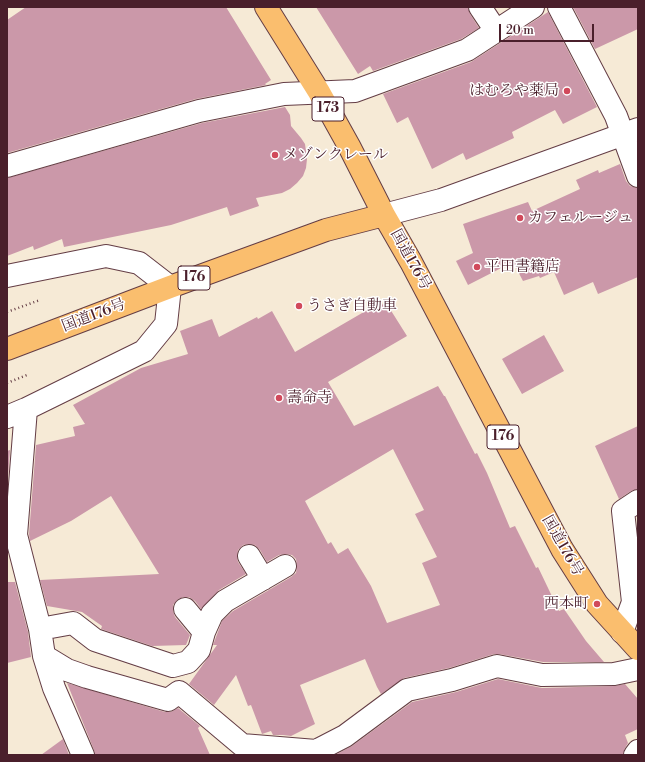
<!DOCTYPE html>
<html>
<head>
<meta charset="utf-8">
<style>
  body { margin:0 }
  #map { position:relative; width:645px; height:762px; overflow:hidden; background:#f6ead6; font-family:"Libre Bodoni",serif }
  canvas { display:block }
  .frame { position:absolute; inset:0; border:8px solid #4a1f2b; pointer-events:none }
  .scale { position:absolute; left:499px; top:24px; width:95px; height:18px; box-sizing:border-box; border:2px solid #4a1f2b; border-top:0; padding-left:5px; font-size:12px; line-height:14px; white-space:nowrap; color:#4a1f2b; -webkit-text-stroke:3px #fff; paint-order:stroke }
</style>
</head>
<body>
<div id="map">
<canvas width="645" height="762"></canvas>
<div class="frame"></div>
<div class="scale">20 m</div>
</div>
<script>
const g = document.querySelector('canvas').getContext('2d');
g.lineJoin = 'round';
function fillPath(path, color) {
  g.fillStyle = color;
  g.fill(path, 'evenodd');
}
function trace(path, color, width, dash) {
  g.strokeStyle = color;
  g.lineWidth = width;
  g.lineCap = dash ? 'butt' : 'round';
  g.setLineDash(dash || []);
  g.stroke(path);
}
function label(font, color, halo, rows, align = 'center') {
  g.font = font + ' "Libre Bodoni","Noto Serif JP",serif';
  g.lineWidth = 3;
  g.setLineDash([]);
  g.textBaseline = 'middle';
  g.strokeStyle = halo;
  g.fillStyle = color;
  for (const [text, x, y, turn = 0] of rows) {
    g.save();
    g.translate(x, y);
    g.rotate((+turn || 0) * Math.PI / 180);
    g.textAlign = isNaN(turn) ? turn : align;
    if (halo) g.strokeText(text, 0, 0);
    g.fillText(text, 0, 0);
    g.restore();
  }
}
fillPath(new Path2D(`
  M26,7H226L271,80L265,84L266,85L196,99L7,153V20Z
  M316,7H468L470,14L479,28L461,39L373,71L370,66L358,74Z
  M573,7H638V29L595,49Z
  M548,12L597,107L563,124L555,110L512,132L514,138L466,160L463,153L432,169L408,117L397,123L383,94L471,62Z
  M285,107L290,115L291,126L301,138L305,144L307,159L306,168L303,176L297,183L290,189L282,193L256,198L259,206L230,216L227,207L171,225L64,247L62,239L34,250L33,246L7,256V178L202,123Z
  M620,164L626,181L630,186L637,188L638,191V277L598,294L593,282L564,295L554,272L540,278L539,276L523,281L513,262L468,285L456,261L473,253L463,224L528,202L532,211L580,189L576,180L598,170L599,173Z
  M381,302L387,311L390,309L407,336L328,382L354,426L438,386L444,396H445L475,454L477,453L487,473L510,528L515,526L536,568L538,567L559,611L564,609L586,641L604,662H543L499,654H494L449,668L404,678L381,694L377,687L365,659L300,685L315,724L291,736L283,735H273L271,731L262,734L251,705L248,706L236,675L214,705L189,684L217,645H213L222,621L233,611L291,577L296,573L297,566L296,559L292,555L285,554L279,555L267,562L260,550L255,545L249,544L243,545L238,550L237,557L238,562L246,574L219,590L201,609L195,601L189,597H183L177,600L173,605V611L175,617L190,635L186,645L152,646L101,629L102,626L82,612L47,606L40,580L159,574L111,496L71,521L30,541L29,534L36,445L75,436L73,427L85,424L73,405L141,368L188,354L180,331L212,319L219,337L257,317L258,319L272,311L295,352ZM393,449L424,510L415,514L437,557L422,563L440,605L387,623L371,586L348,548L338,554L331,542L328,544L305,501Z
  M544,335L564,371L522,394L502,359Z
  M638,426V489L631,491L619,499L595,446Z
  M10,450L7,490V451Z
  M7,582H15L28,632L31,657L7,663Z
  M498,679L542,688L614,686L625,684L638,699V729L625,735L628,743L625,748L623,755H335L352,746L412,702L456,692Z
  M67,683L165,712H171L178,708L200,726L198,728L210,755H95L94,750Z
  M63,739L69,755H41Z`), '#cb98a9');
const minor = new Path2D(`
  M480,7L496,31
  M559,7L616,116L638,176
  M7,166L199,111L284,94L355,91L467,50L533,7
  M7,276L106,256L139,263L170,287L166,324L144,351L26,409L7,417
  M26,409L16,535L40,629L44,656L54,688L83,755
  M249,556L263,579
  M185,609L204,632
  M40,629L73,623L95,640L173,666L188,662L199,650L204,632L212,614L225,601L285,566
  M622,632L633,602L623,511L638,501
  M44,656L67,670L87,677L168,700L179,692L242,745L316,751L345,736L407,690L452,680L497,666L542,675L614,674L638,669
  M635,755L638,751`);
const tertiary = new Path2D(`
  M384,215L441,200L638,129`);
const trunk = new Path2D(`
  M266,7L319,92L349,146L384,215L411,262L562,549L597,604L638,649
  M7,349L170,287L326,230L384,215`);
trace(minor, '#643d45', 24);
trace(tertiary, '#643d45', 24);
trace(trunk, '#643d45', 24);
trace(new Path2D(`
  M7,312L40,300
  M7,383L27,375`), '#643d45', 2.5, [1, 3]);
trace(minor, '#fff', 22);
trace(tertiary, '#fff', 22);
trace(trunk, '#fabe6e', 22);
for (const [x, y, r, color] of [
  [567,91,4,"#d1495b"],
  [275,155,4,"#d1495b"],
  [520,218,4,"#d1495b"],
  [477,267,4,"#d1495b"],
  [299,306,4,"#d1495b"],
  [279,398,4,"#d1495b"],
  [597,604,4,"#d1495b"]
]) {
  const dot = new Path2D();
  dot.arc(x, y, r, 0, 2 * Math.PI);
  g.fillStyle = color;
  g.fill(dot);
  trace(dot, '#fff', 1.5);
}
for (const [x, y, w] of [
  [328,109,32],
  [194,278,32],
  [503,437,32]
]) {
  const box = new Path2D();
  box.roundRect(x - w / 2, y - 12, w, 24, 3);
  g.fillStyle = '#fff';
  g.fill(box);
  trace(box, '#4a1f2b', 1);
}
label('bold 14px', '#4a1f2b', null, [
  ["173",328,109],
  ["176",194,278],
  ["176",503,437]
]);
label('15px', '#4a1f2b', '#fff', [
  ["はむろや薬局",559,91,"right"],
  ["メゾンクレール",283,155],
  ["カフェルージュ",528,218],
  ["平田書籍店",485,267],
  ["うさぎ自動車",307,306],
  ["壽命寺",287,398],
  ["西本町",589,604,"right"]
], 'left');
label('15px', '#4a1f2b', '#fff', [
  ["国道176号",410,260,61],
  ["国道176号",94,316,-21],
  ["国道176号",562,546,60]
]);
</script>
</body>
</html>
